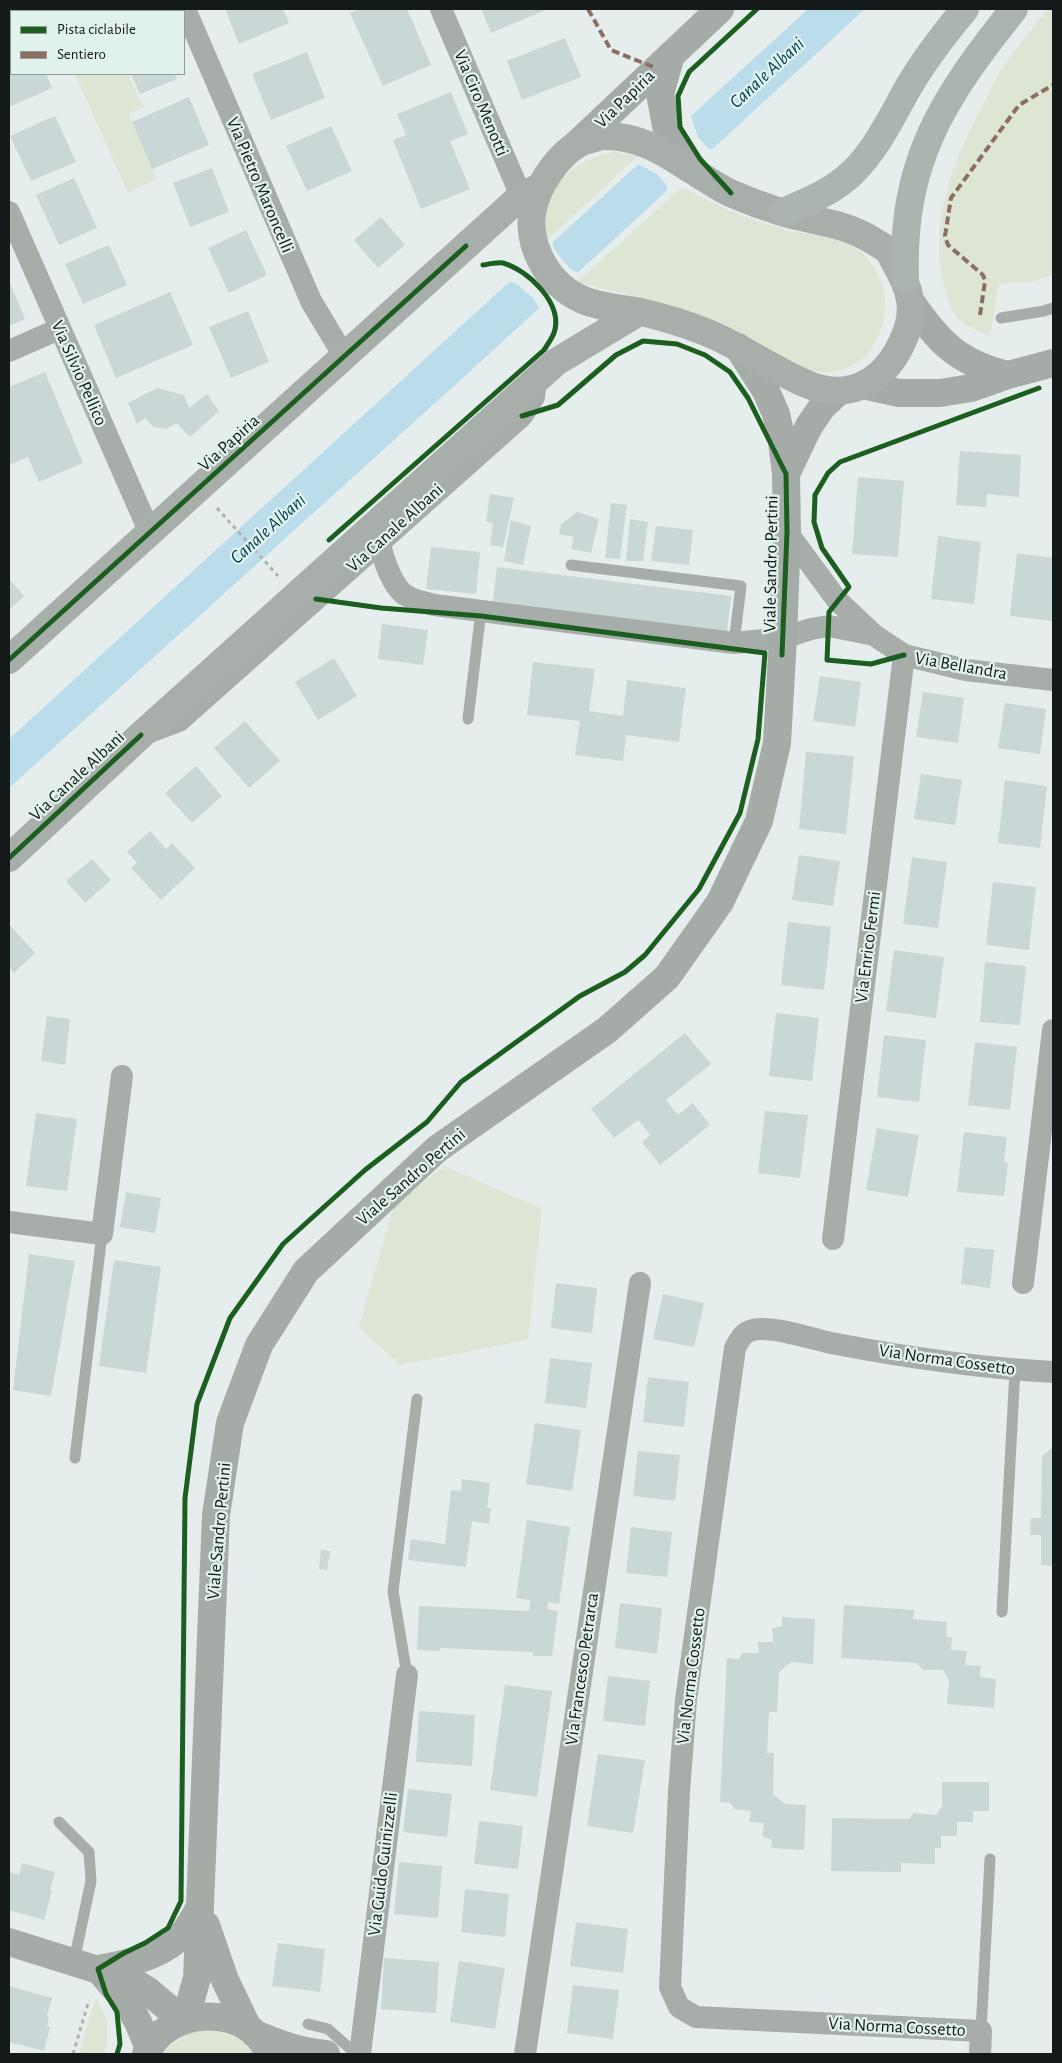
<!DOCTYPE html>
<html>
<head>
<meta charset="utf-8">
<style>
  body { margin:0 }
  #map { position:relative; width:1062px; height:2063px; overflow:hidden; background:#e5eeec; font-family:"Alegreya Sans",sans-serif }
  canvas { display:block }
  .frame { position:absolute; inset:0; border:10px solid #141a19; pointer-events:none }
  .legend { position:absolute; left:10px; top:10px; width:175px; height:65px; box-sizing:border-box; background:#e1f2ed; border:1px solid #8f9c98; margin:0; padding:6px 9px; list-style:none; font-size:15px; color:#141a19 }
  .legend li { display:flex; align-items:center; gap:10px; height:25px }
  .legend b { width:25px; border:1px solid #8f9c98 }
</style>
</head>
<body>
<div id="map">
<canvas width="1062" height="2063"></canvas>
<div class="frame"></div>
<ul class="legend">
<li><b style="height:6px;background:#1b5e20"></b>Pista ciclabile</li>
<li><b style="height:6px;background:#8d6e63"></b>Sentiero</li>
</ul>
</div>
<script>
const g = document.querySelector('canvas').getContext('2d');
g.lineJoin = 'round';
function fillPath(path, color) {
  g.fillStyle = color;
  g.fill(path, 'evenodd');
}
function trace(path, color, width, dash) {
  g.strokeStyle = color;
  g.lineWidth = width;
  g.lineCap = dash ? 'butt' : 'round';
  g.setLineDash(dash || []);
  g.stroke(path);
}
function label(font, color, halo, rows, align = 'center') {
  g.font = font + ' "Alegreya Sans",sans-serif';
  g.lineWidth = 4.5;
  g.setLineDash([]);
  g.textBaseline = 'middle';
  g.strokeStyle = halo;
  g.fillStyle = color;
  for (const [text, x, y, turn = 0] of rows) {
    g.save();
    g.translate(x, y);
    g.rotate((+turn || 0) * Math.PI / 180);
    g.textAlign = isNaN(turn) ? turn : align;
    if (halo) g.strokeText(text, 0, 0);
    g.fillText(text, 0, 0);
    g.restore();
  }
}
fillPath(new Path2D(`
  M1048,9H1053V275L1036,281L999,284L990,336C955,323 951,316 943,280C929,218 955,156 984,103C990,91 996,77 1004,66C1017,46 1033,28 1048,9Z
  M75,74H128L143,107L128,114L157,179L128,193Z
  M614,152L638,156L546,241C535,194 570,160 614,152Z
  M682,187C715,205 749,220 786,230C808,235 833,234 852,246C872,258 879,272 884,294C888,314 882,331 872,348C869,354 864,357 859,361C809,399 734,330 687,311C652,298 614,292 577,282Z
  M445,1166L542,1209L528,1340L400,1365L359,1327L394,1205Z
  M95,1998C110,2021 109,2027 105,2054H79Z
  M216,2029L247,2043L253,2054H161L188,2032Z`), '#dde6d4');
fillPath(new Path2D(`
  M808,9H865L465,376L9,788V739Z`), '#bbddeb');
fillPath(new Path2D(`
  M690,113L698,137L707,147L714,150L669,192L665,183L657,174L636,163Z
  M552,240L554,248L563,261L572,270L580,274L540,310L533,298L517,284L508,280Z`), '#e5eeec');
fillPath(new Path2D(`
  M9,9H35L36,11H11V29L9,30Z
  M102,9H148L142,11H103Z
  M225,9H283L289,23L239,44Z
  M360,9H407L431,65L383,86L350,13Z
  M481,9H548L491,33Z
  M565,38L581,77L522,100L507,61Z
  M11,51V74H46L52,88L9,107V52Z
  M307,52L325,98L271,120L252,74Z
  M131,74H175L177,79L140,94Z
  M451,92L468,134L450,141L470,189L421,209L393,140L406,135L397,114Z
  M189,97L209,145L152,169L132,122Z
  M55,116L76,162L31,181L10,136Z
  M331,126L352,171L307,191L286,146Z
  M212,168L229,212L190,227L173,183Z
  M74,178L97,228L59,245L36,195Z
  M381,217L405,245L378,268L354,240Z
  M246,230L267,275L229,293L208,248Z
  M109,245L127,285L83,304L65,264Z
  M9,280L25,319L9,326Z
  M170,292L193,345L116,378L94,325Z
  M248,311L269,362L231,378L209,327Z
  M45,372L83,463L39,482L28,457L9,465V387Z
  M157,388L184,395L189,408L207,394L219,411L190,437L177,423L166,429L153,427L145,418L137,424L128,403Z
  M960,451L1021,455L1019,497L987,494L986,507L956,505Z
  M858,477L904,481L898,557L852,554Z
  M490,494L514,498L503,547L490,545L493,523L486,522Z
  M611,503L627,505L620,559L605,558Z
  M577,512L599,519L591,553L571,549L574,537L559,534L561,524Z
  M630,519L648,522L643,561H626Z
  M511,520L531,526L523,565L504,561Z
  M656,526L693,530L689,565L651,561Z
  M938,536L981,542L974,604L931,599Z
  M431,547L480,552L476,594L426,589Z
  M1017,553L1053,558L1052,621L1010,616Z
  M497,567L731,596L727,632L493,601Z
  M9,579L24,596L9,610Z
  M382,624L428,630L423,665L378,659Z
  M334,658L357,696L318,720L295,682Z
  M533,662L595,669L589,711L623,716L627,680L686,688L679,742L626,735L623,761L575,755L580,721L527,715Z
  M820,676L861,682L855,727L813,721Z
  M923,692L964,698L958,743L916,737Z
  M1005,703L1046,709L1040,754L998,748Z
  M245,721L280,761L249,788L214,748Z
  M806,752L854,756L846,834L799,829Z
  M196,766L222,796L192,823L165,793Z
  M921,774L962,780L955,825L914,819Z
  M1005,780L1047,786L1040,848L998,843Z
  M150,831L166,849L172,843L195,868L161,900L131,868L137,863L127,852Z
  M799,855L840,861L833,906L792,900Z
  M912,857L947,862L938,928L903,924Z
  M92,859L111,880L85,903L66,881Z
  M993,882L1036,887L1029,950L986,945Z
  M788,922L831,927L824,990L781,985Z
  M9,924L35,953L14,973L9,967Z
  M894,950L944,957L936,1018L886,1011Z
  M985,962L1026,966L1020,1025L980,1022Z
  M776,1013L819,1018L812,1081L769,1076Z
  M47,1016L70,1019L65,1065L41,1061Z
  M685,1033L711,1064L666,1100L678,1115L693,1103L710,1125L660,1165L642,1142L650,1135L638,1120L614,1138L591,1109Z
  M884,1035L926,1040L919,1102L877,1097Z
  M975,1042L1017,1047L1010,1110L968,1105Z
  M765,1111L808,1115L800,1178L758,1173Z
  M36,1113L77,1119L67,1191L26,1186Z
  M877,1128L919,1135L908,1197L866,1190Z
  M964,1132L1007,1137L1004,1162L1008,1163L1004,1196L957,1192Z
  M126,1192L161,1198L155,1233L120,1227Z
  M965,1247L994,1250L990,1288L961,1284Z
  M29,1254L75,1261L51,1396L13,1390Z
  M114,1260L161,1267L146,1373L99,1366Z
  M556,1283L597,1288L592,1333L551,1328Z
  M663,1294L704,1303L694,1347L653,1339Z
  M550,1358L592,1363L586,1408L545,1403Z
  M648,1377L689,1382L684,1427L643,1422Z
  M535,1423L581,1430L572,1491L526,1484Z
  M1053,1447V1566L1041,1565V1535H1030L1031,1518H1041L1042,1456Z
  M638,1451L680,1455L675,1501L633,1496Z
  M462,1479L490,1483L487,1508H491L489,1524L472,1521L466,1567L408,1560L411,1539L445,1544L451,1490L461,1491Z
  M527,1520L570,1527L559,1604L548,1602L547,1609L558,1611L552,1656H533V1652L440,1648V1651L417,1650L419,1606L529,1611L530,1600L516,1598Z
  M631,1527L672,1532L667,1577L626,1573Z
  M321,1550L330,1551L327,1570L319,1569Z
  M620,1603L662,1608L657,1654L615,1648Z
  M844,1605L914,1610L913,1619L947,1622L946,1637H952L951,1650L967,1651L965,1665L981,1666L980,1677L996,1679L994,1708L947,1704L949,1680L943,1670H923L917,1663L841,1658Z
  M782,1617L815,1619L813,1664L791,1662L779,1672L777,1712H769L767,1753H774L773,1794L785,1804L806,1805L804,1850L771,1848L772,1840L762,1836L764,1823L749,1822L751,1811L734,1809L731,1803L720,1802L727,1658L739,1659L742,1653H759L758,1642H773L772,1628L782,1626Z
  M608,1676L650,1681L645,1726L603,1721Z
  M505,1685L552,1691L537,1797L490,1790Z
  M419,1711L475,1715L472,1766L416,1762Z
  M598,1754L645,1760L633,1833L587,1826Z
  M942,1782H989V1811H973V1822H957V1836H941V1848H935V1864L901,1863V1872L831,1871L832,1818L909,1819L914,1813L936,1815L942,1806Z
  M408,1789L452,1794L447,1837L403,1832Z
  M479,1821L523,1826L518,1869L474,1864Z
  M399,1862L442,1866L438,1918L394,1914Z
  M22,1863L55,1872L50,1890H52L44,1920L9,1910V1872L19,1875Z
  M465,1889L509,1894L505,1937L461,1932Z
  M576,1922L628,1929L623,1973L570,1966Z
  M278,1943L325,1949L320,1992L272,1986Z
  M384,1958L439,1962L436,2013L381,2009Z
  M459,1961L505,1968L495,2029L450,2022Z
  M573,1985L619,1990L613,2039L567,2033Z
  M9,1986L52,1998L47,2016L49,2017L47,2027H50L44,2051L9,2042Z`), '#cad7d7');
trace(new Path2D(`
  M217,508L278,576
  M73,2054L89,2000`), '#aeb2b0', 3, [4, 4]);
trace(new Path2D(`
  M1001,318L1044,311L1053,308
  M571,565L741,586L734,643
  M468,719L481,611
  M75,1458L102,1234
  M1002,1612L1015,1370
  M407,1675L393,1591L417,1399
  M59,1822L89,1852L91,1881L74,1961
  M308,2024L328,2029L356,2054
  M981,2031L990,1859`), '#a7ada9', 11);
trace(new Path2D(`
  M185,9L311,301L344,356
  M441,9L521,196
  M9,212L150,533
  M9,351L59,329
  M787,532L837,600L874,635L904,655L966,670L1053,680
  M380,542C382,557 393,589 407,596C415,601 425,602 434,605L734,643L783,638L811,629L829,626L874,635
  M147,733L179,721L522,416L534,397L536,380
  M9,1222L102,1234L122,1076
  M833,1239L904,655
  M1023,1283L1053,1030
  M360,2054L407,1675
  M525,2054L640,1283
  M980,2054L981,2031L696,2017L679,2007L670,1987L679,1792L686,1700L735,1348C740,1339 743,1332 753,1330C771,1325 812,1339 831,1343C904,1357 979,1368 1053,1372`), '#a7ada9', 22);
trace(new Path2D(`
  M671,55L660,94L667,131L690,169
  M577,144L720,9
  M911,302C939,343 959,363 1008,375
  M863,385L899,393H940L971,388L1008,375L1053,363
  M786,474L809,426L822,407L839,391
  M206,1925L225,1980L248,2028
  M9,1942L130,1980L147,1990L182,2020
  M98,1969C126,1964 155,1958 178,1939C187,1932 194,1917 200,1907
  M99,1970L128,2004L138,2022L149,2048
  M185,2020L197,1978L216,1515L230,1423L259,1345L306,1271L437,1149L607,1030L667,977L720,902L759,821L777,743L783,638L787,532L786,474L782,441L776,414L766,391L738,347
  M255,2034C279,2044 300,2052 326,2054
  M146,2054C168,2005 249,2003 269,2054`), '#a5aca7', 28);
trace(new Path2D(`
  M601,136C654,134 686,171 730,193C746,200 765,207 781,212C814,222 845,222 875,242C879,245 885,247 888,251C891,254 893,259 895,263C902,275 908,286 910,300C912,312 909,327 904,338C887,379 852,402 809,385C772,370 740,345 703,331C683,323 662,317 641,312C621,308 602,308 583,300C545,284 521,237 536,198C542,180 560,154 578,144C584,140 594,139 601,136Z
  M9,660L521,196L540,187
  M9,858L141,735L536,380L556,362L639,312`), '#a8afab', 28);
trace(new Path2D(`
  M783,212C807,202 832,192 852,173C877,149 892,116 909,86C925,59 945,33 965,9
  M905,279C901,161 943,98 1014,9`), '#acb4b0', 28);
trace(new Path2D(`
  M588,9L611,50L656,68
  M980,315L985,281L983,275L948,245L945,236L951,198L1019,105L1053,85`), '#8d6e63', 4, [8, 4]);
trace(new Path2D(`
  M731,193L700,159L680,127L678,96L689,72L757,9
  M522,416L558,405L616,355L643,341L677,344L705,355L730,372L748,398L786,474L787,532L782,655
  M329,540L544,350C548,344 552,338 554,333C564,304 528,270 503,263C497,262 489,264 483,265
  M904,655L871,664L827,660L829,612L849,587L822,548L814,522L815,495L828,473L840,462L1039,388
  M9,660L466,246
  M9,858L141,735
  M117,2054L120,2044L117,2012L106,1994L98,1969L124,1953L145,1943L168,1928L181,1901L185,1498L197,1404L230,1318L283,1244L365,1170L427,1122L461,1082L580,996L625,972L645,955L699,889L740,813L758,739L765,653L481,616L381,608L316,599`), '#1b5e20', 5);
label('18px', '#141a19', '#e1f2ed', [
  ["Via Papiria",625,99,-44],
  ["Via Ciro Menotti",481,103,67],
  ["Via Pietro Maroncelli",260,185,67],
  ["Via Silvio Pellico",79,373,66],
  ["Via Papiria",229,443,-42],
  ["Via Canale Albani",395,528,-42],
  ["Viale Sandro Pertini",771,564,-89],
  ["Via Bellandra",961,666,10],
  ["Via Canale Albani",77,776,-43],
  ["Via Enrico Fermi",868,947,-83],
  ["Viale Sandro Pertini",411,1177,-41],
  ["Via Norma Cossetto",947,1360,8],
  ["Viale Sandro Pertini",219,1531,-85],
  ["Via Francesco Petrarca",582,1669,-82],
  ["Via Norma Cossetto",691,1676,-83],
  ["Via Guido Guinizzelli",383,1864,-83],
  ["Via Norma Cossetto",897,2027,3]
]);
label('italic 19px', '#014157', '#e1f2ed', [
  ["Canale Albani",767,73,-43],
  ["Canale Albani",268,529,-42]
]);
</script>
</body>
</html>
